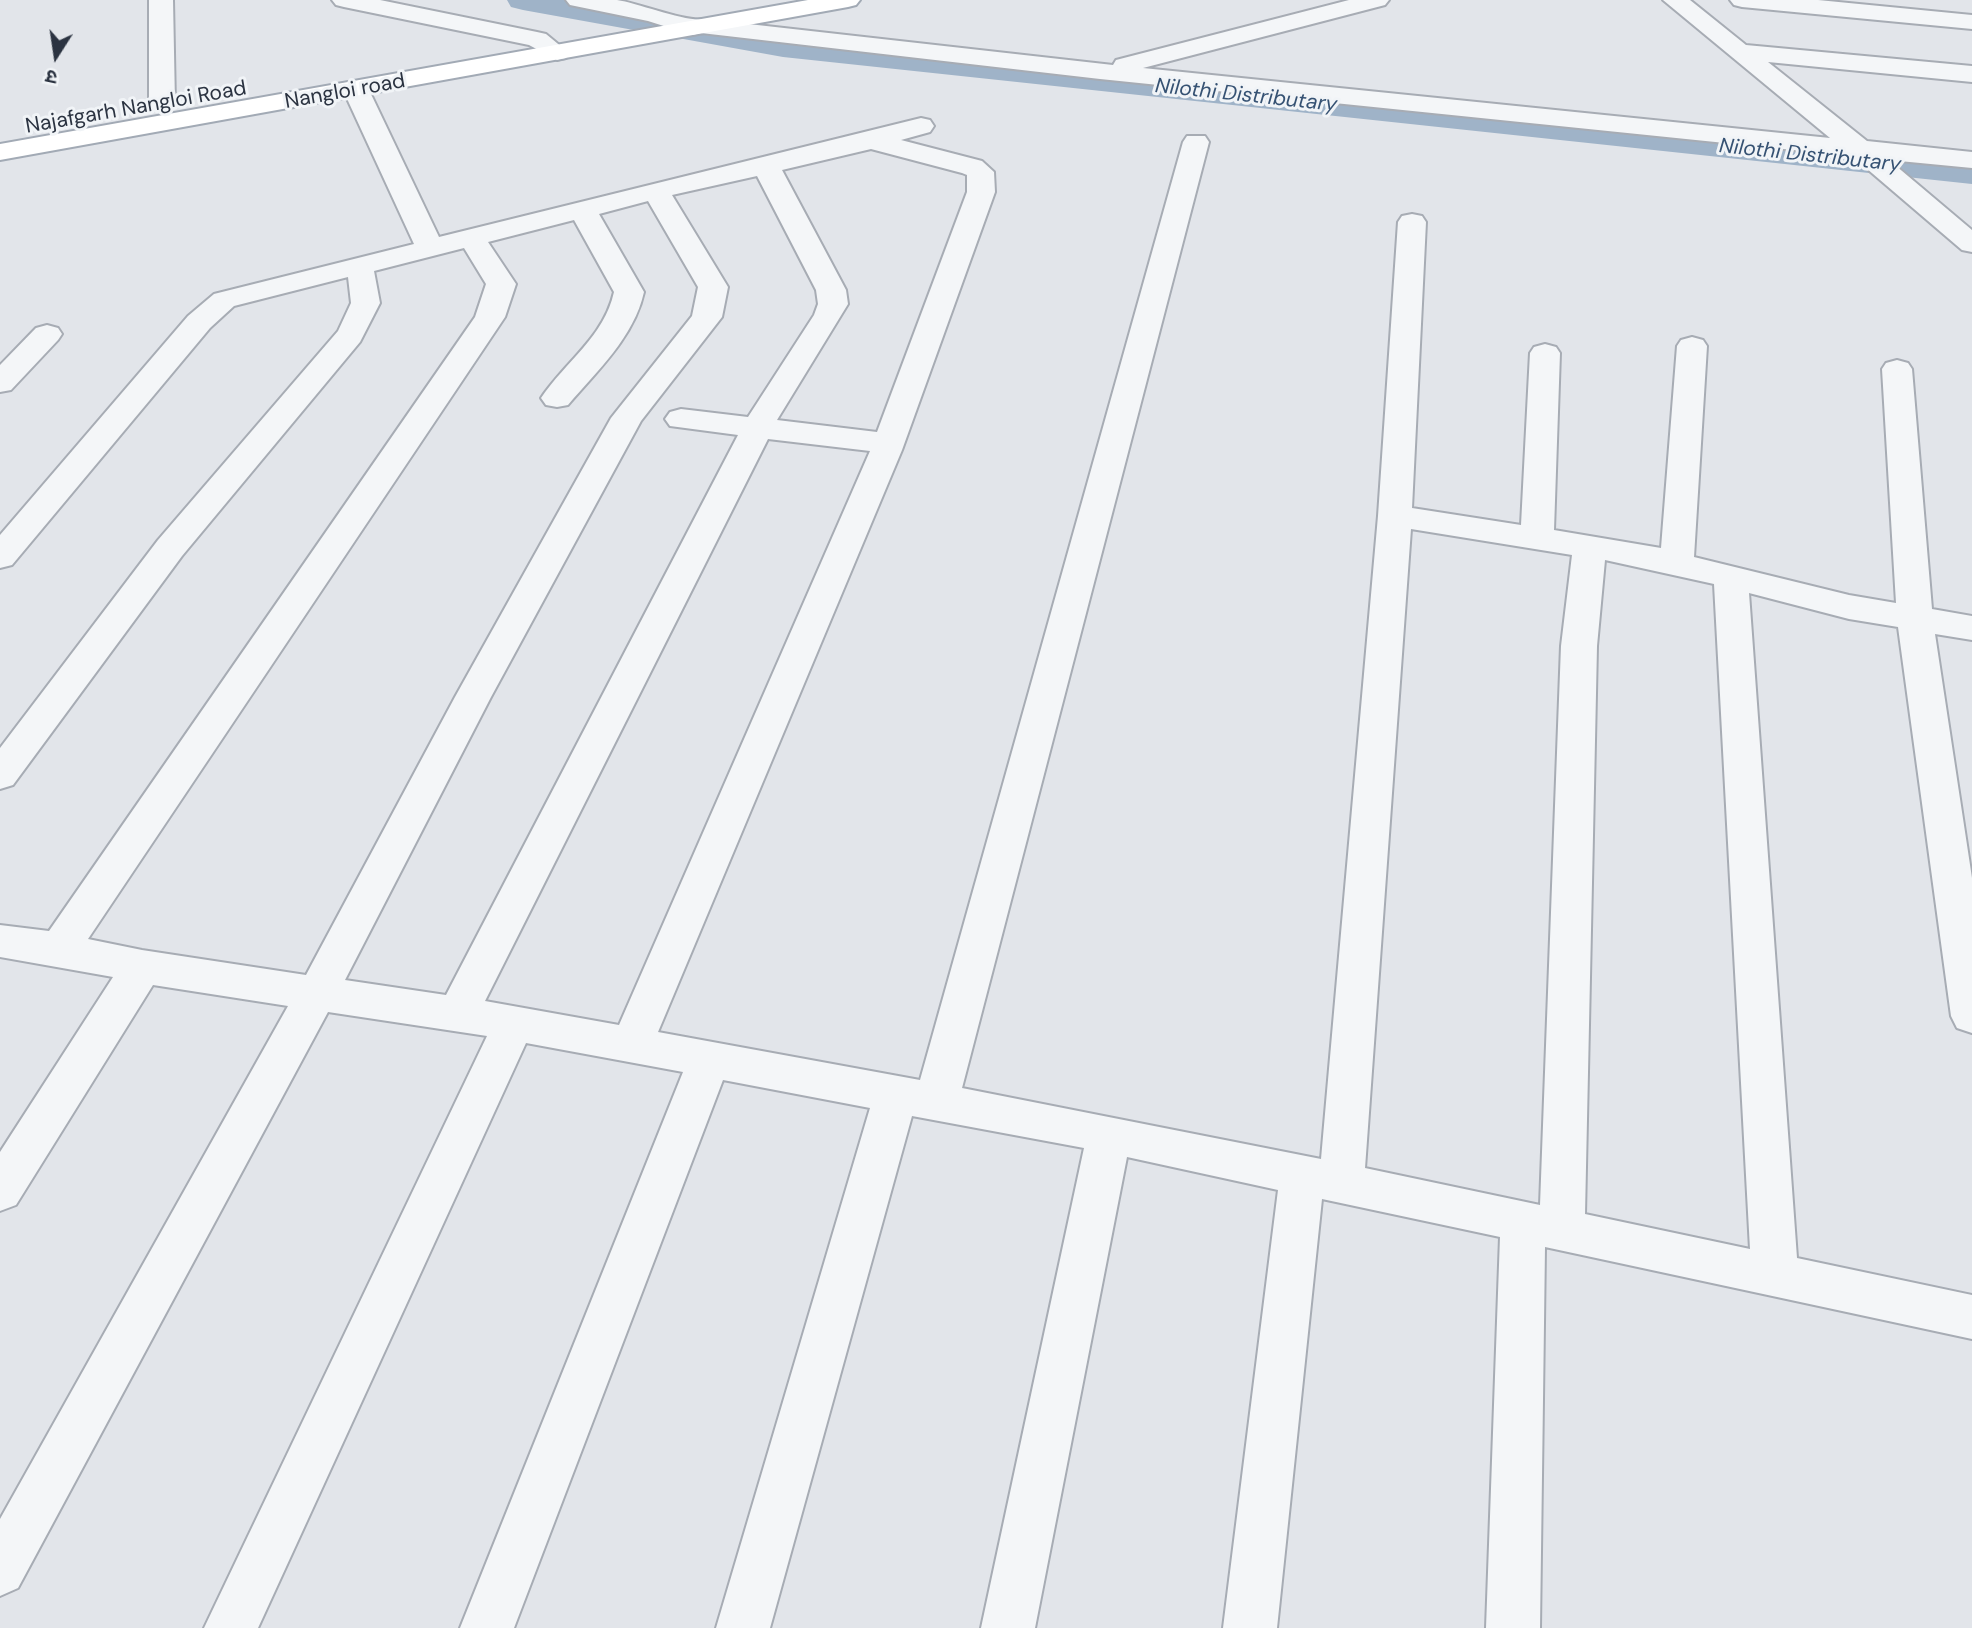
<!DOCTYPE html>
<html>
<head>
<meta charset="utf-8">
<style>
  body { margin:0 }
  #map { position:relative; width:1972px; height:1628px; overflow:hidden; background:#e2e5ea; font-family:"DM Sans","Noto Sans Devanagari",sans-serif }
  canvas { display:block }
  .north { position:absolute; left:21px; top:21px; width:70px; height:70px; -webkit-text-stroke:5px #f1f4f7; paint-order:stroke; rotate:192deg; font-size:19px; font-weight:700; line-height:28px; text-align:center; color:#2b3341 }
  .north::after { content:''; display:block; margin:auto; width:24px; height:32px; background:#2b3341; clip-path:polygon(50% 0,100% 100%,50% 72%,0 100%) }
</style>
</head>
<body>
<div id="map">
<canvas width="1972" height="1628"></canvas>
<div class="north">उ</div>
</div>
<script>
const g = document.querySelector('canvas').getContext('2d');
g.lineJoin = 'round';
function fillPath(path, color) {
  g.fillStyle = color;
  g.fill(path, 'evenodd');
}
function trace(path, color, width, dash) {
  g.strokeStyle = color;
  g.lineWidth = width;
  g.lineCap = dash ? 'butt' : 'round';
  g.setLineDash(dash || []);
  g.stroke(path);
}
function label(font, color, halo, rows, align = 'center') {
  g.font = font + ' "DM Sans",sans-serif';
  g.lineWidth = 6;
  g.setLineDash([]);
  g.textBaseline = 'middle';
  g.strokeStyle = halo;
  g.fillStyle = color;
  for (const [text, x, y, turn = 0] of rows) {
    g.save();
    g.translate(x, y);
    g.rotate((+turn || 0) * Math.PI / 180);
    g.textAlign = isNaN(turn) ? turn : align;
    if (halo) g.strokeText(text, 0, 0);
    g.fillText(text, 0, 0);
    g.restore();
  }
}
fillPath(new Path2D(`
  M507,0H578L783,37L1972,162V184L783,57L523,10L511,7Z`), '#9fb3c8');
const minor = new Path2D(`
  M149,0H173L175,104L171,109H153L149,104Z
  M332,0H380L537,32L546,34L569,53L566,58L557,60L529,45L344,7L336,5Z
  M566,0C583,0 600,0 617,0C638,3 688,23 704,19L1113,65L1116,60L1349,0H1389L1385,5L1143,68L1830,138L1663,0H1690L1746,45L1972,66V82L1768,62L1867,141L1972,152V168L1889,160L1972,230V252L1962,250L1852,156L1100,79L701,33L692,35L648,21L570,5Z
  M1730,0H1818L1972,15V29L1742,7L1734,5Z
  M356,82L365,85L369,90L439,237L921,118L930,120L934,126L930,132L901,140L982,161L994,172L995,192L902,450L658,1032L920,1080L1183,142L1187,136H1205L1209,142L962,1088L1321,1159L1378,516L1398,222L1402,216L1412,214L1422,216L1426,222L1412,508L1521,525L1530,353L1534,347L1545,344L1556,347L1560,353L1554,530L1661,548L1677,346L1681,340L1692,337L1703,340L1707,346L1694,557L1849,595L1896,603L1882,369L1886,363L1897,360L1908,363L1912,369L1932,609L1972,616V640L1935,634L1972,878V1033L1957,1028L1951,1016L1898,627L1849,619L1749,593L1797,1258L1972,1295V1339L1545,1247L1540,1628H1486L1500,1237L1322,1199L1277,1628H1223L1278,1190L1127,1157L1035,1628H981L1084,1148L912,1116L770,1628H716L870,1108L723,1080L514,1628H460L683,1072L526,1043L258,1628H204L487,1036L328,1012L18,1588L0,1596V1519L288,1006L153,985L16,1205L0,1211V1152L113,977L0,957V925L49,931L475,317L486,284L464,248L374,271L380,303L360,342L182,556L13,785L0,789V748L158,540L338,331L351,303L348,277L234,306L210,328L12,565L0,568V535L188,316L214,294L414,244L343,90L347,85ZM871,149L962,173L967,175V192L877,432L777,420L848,304L846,290L782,170ZM757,176L816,290L818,304L814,315L748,417L681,409L670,412L665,419L670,426L738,435L446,995L345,980L491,697L641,421L722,317L728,287L672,195ZM648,201L698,287L692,316L611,418L455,697L306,975L142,950L88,939L505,317L516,284L488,242L574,220L614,292C604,337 566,361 541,398L546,405L557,407L568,405C597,371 634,337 644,292L599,214ZM768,439L870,451L619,1025L485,1001ZM1411,529L1572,555L1561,646L1540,1205L1365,1168ZM1605,560L1714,584L1750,1249L1585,1214L1597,646Z
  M47,325L58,328L62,334L58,340L11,390L0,392V365L36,328Z`);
const major = new Path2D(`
  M808,0H860L856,5L848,7L0,160V144Z`);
trace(minor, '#a7acb4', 4);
trace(major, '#a2aab5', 4);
fillPath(minor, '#f4f6f8');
fillPath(major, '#fff');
label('21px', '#2b3341', '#f1f4f7', [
  ["Nangloi road",345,92,-10],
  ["Najafgarh Nangloi Road",136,108,-10]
]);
label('italic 21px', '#365273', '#f1f4f7', [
  ["Nilothi Distributary",1246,96,6],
  ["Nilothi Distributary",1810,156,6]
]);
</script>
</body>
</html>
